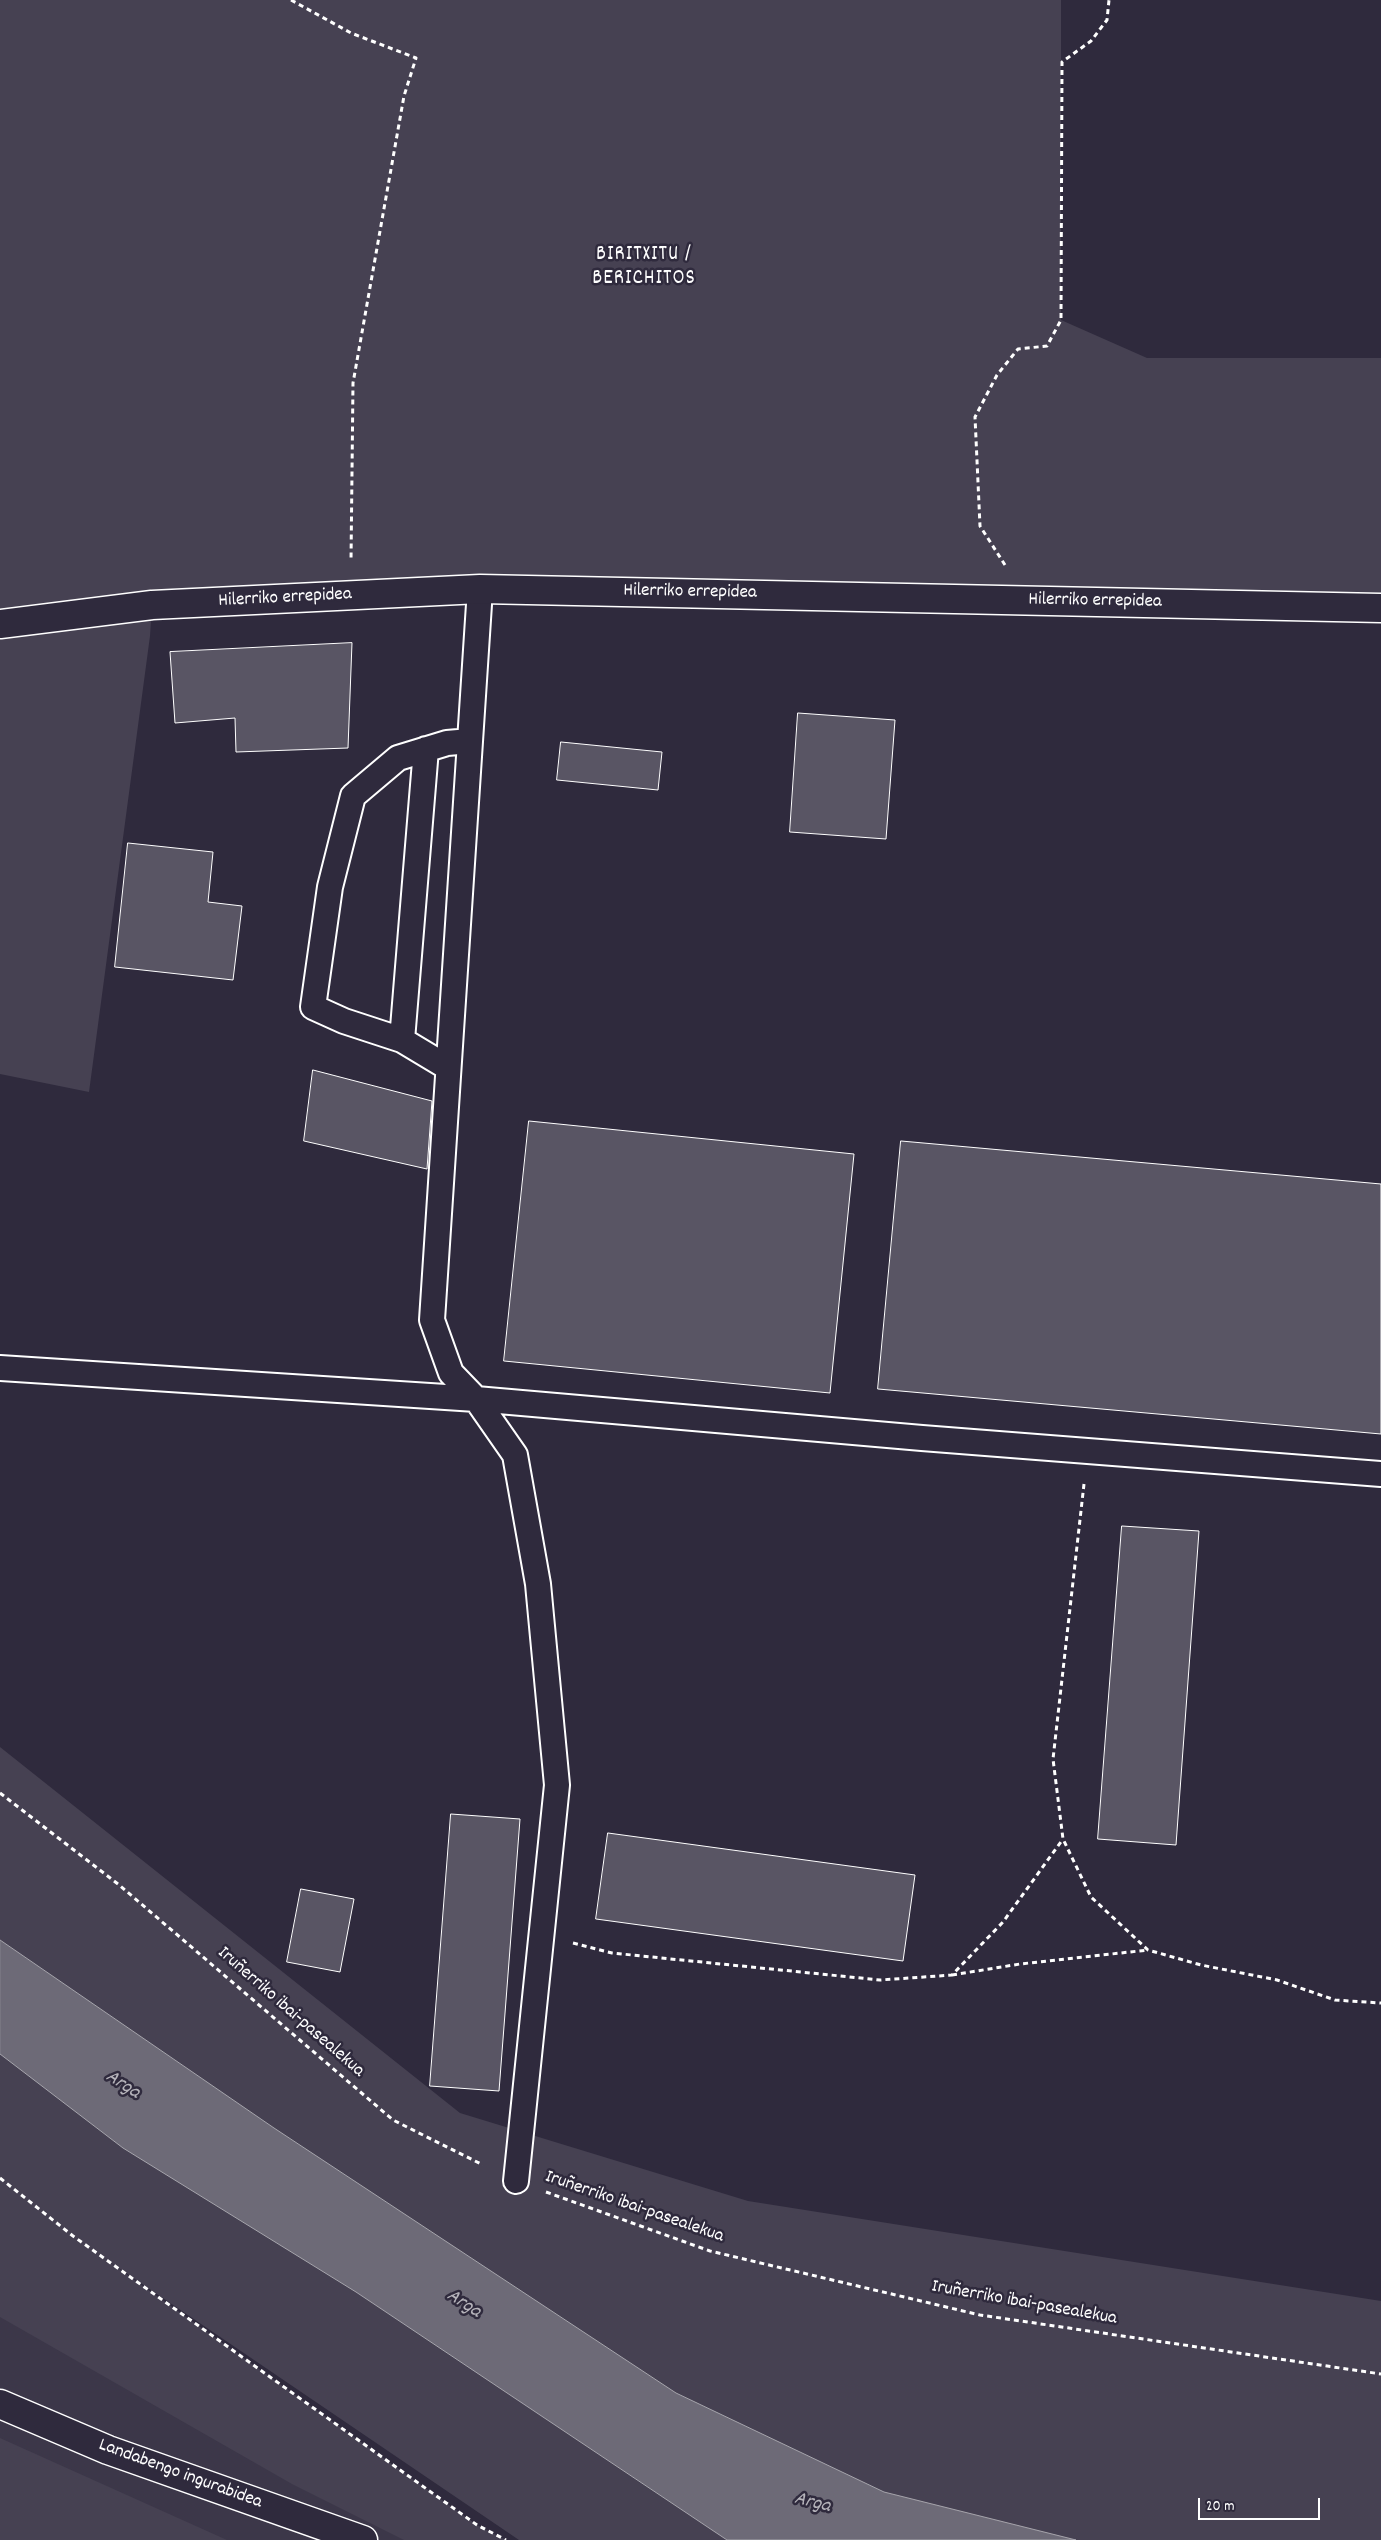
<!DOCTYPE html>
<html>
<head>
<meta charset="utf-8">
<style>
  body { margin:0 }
  #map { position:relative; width:1381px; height:2540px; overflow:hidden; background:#2f2a3d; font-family:Dekko,sans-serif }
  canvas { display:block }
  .scale { position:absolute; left:1198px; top:2498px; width:122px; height:22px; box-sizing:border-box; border:2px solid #fff; border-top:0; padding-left:6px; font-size:15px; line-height:18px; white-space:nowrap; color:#fff; -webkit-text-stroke:4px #2f2a3d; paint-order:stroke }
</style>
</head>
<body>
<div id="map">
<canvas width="1381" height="2540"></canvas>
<div class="scale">20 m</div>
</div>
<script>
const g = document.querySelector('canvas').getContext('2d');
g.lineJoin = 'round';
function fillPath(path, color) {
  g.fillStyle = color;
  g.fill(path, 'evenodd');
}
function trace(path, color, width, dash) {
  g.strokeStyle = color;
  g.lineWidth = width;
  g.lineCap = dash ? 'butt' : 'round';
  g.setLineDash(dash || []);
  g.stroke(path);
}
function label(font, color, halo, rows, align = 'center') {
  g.font = font + ' Dekko,sans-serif';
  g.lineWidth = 5;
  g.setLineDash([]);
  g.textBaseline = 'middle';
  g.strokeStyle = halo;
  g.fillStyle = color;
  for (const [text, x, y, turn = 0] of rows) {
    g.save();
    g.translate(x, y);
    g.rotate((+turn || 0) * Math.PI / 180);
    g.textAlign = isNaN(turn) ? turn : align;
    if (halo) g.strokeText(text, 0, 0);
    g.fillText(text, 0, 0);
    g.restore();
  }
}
fillPath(new Path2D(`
  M0,2308L445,2540H0Z`), '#3c3749');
fillPath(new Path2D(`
  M0,0H1061V320L1147,358H1381V608L480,589L152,605L150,636L89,1092L0,1074Z
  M0,1747L460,2113L748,2201L1381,2301V2540H1076L884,2492L676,2393L274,2128L0,1940Z
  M0,2054L123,2148L356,2292L727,2540H519L101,2256L477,2525L506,2540H404L292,2484L0,2317Z
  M0,2438L227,2540H0Z`), '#464152');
const water = new Path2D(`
  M0,1940L274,2128L676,2393L884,2492L1076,2540H727L356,2292L123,2148L0,2054Z`);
fillPath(water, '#6d6a77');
trace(water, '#a7a6ad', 1);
const building = new Path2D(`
  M352,643L348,748L236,752L235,718L175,723L170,652Z
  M798,713L895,720L886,839L790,832Z
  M561,742L662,752L658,790L557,780Z
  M128,843L213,852L208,902L242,906L233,980L115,967Z
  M313,1070L432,1101L427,1169L304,1141Z
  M529,1121L854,1154L830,1393L504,1361Z
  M901,1141L1381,1184V1434L878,1389Z
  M1122,1526L1199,1531L1176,1845L1098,1839Z
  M451,1814L520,1819L499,2091L430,2086Z
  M608,1833L915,1875L903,1961L596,1919Z
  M301,1889L354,1899L340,1972L287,1962Z`);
fillPath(building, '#595564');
trace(building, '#fff', 1);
const lane = new Path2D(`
  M480,589L432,1320L451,1373L476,1399L515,1455L538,1584L557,1785L516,2181
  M402,1040L426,749
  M447,1067L402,1040L344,1021L313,1007L330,887L353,796L398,758L447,743L470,741
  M0,1368L476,1399L922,1438L1381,1474`);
const street = new Path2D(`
  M0,624L152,605L480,589L1381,608
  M0,2404L108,2450L363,2540`);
trace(lane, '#fff', 28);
trace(street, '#fff', 31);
trace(new Path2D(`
  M291,0L351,33L416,58L404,96L353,383L351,561
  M1005,565L980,526L975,417L997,375L1018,349L1047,346L1061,320L1062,62L1091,41L1107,20L1109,0
  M1084,1484L1053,1759L1063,1839L1091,1897L1148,1950L1201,1965L1277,1980L1335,2000L1381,2003
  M0,1793L118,1884L393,2120L483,2165
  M573,1943L612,1953L880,1980L952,1975L1003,1922L1063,1839
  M952,1975L1020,1964L1148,1950
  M0,2178L73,2236L477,2525L506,2540
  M546,2192L710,2251L980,2315L1381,2374`), '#fff', 3, [5, 4]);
trace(lane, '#2f2a3d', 24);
trace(street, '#2f2a3d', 28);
label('19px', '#fff', '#2f2a3d', [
  ["Hilerriko errepidea",690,593,1],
  ["Hilerriko errepidea",285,599,-3],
  ["Hilerriko errepidea",1095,602,1],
  ["Iruñerriko ibai-pasealekua",290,2013,41],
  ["Iruñerriko ibai-pasealekua",634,2208,19],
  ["Iruñerriko ibai-pasealekua",1024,2304,10],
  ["Landabengo ingurabidea",180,2475,20]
]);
label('italic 20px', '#b6b4bb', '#2f2a3d', [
  ["Arga",122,2086,33],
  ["Arga",463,2305,33],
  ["Arga",812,2504,14]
]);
g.letterSpacing = '1px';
label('21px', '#fff', '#2f2a3d', [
  ["BIRITXITU /",644,256],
  ["BERICHITOS",644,280]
]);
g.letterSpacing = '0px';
</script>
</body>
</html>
